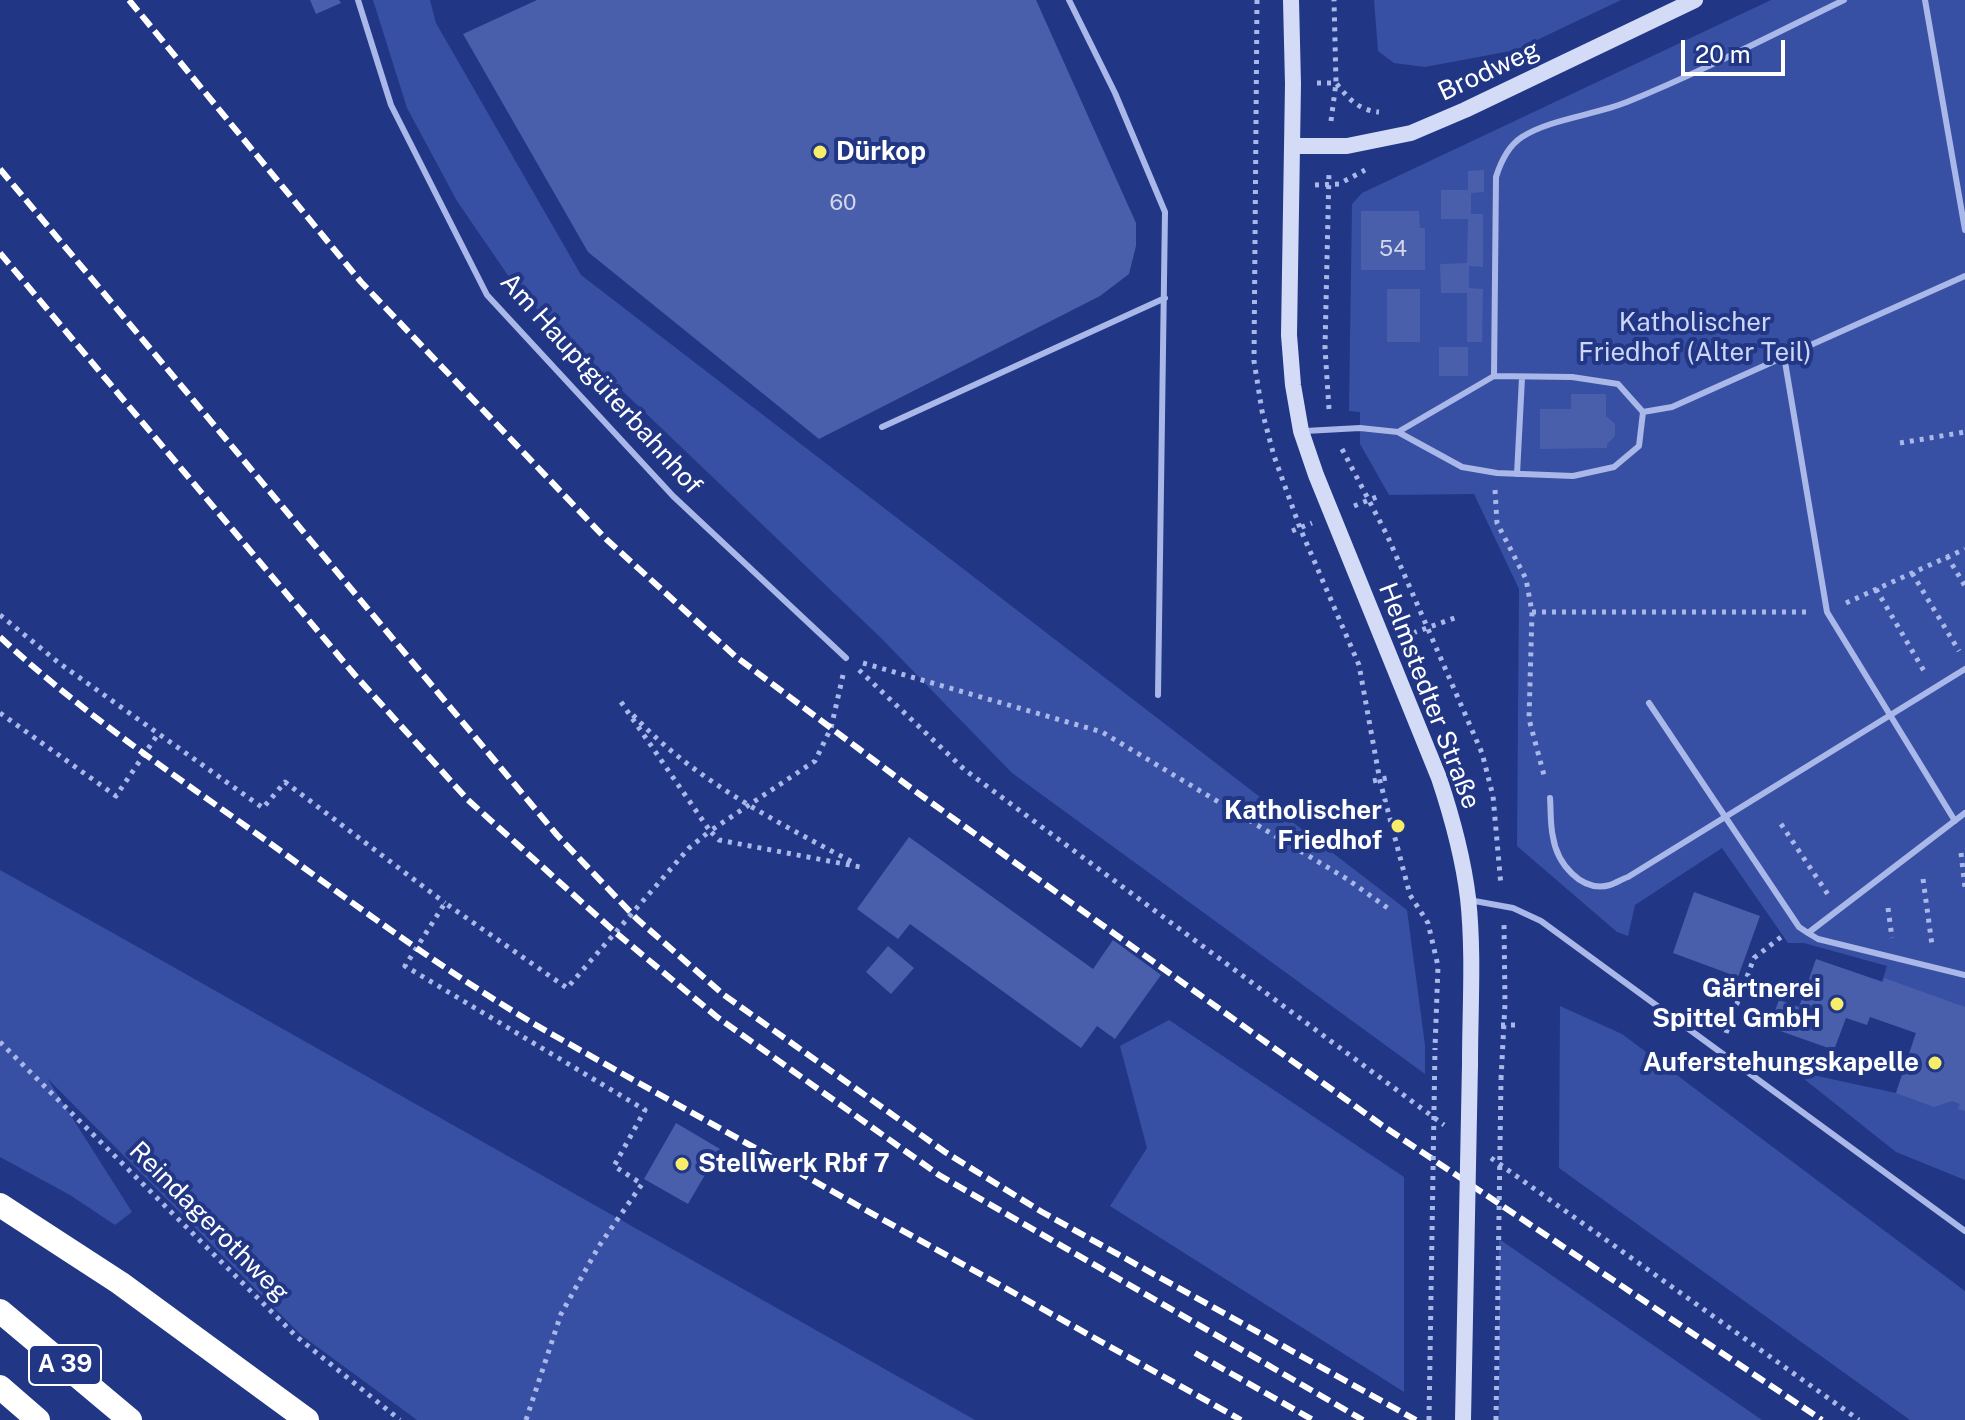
<!DOCTYPE html>
<html>
<head>
<meta charset="utf-8">
<style>
  body { margin:0 }
  #map { position:relative; width:1965px; height:1420px; overflow:hidden; background:#213684; font-family:"Public Sans",sans-serif }
  canvas { display:block }
  .scale { position:absolute; left:1681px; top:40px; width:104px; height:36px; box-sizing:border-box; border:4px solid #fff; border-top:0; padding-left:10px; font-size:24px; line-height:28px; white-space:nowrap; color:#fff; -webkit-text-stroke:6px #213684; paint-order:stroke }
</style>
</head>
<body>
<div id="map">
<canvas width="1965" height="1420"></canvas>
<div class="scale">20 m</div>
</div>
<script>
const g = document.querySelector('canvas').getContext('2d');
g.lineJoin = 'round';
function fillPath(path, color) {
  g.fillStyle = color;
  g.fill(path, 'evenodd');
}
function trace(path, color, width, dash) {
  g.strokeStyle = color;
  g.lineWidth = width;
  g.lineCap = dash ? 'butt' : 'round';
  g.setLineDash(dash || []);
  g.stroke(path);
}
function label(font, color, halo, rows, align = 'center') {
  g.font = font + ' "Public Sans",sans-serif';
  g.lineWidth = 8;
  g.setLineDash([]);
  g.textBaseline = 'middle';
  g.strokeStyle = halo;
  g.fillStyle = color;
  for (const [text, x, y, turn = 0] of rows) {
    g.save();
    g.translate(x, y);
    g.rotate((+turn || 0) * Math.PI / 180);
    g.textAlign = isNaN(turn) ? turn : align;
    if (halo) g.strokeText(text, 0, 0);
    g.fillText(text, 0, 0);
    g.restore();
  }
}
fillPath(new Path2D(`
  M373,0H430L436,23L581,275L1407,910L1425,1045V1074L1012,773L881,638L520,293L457,201L407,108Z
  M1374,0H1621L1516,50L1425,67L1394,63L1378,51Z
  M1771,0H1965V1180L1896,1152L1794,1071L1896,1093L1916,1033L1871,1017L1887,966L1804,943H1788L1722,848L1635,905L1628,936L1617,932L1517,846L1519,589L1474,494L1389,495L1360,444V412L1349,411L1352,204L1362,193Z
  M0,870L129,942L975,1420H417L301,1335L47,1078L132,1212L115,1225L70,1195L0,1157Z
  M1560,1006L1622,1034L1965,1291V1420H1910L1559,1168Z
  M1169,1020L1404,1177V1392L1110,1206L1147,1148L1120,1046Z
  M1499,1239L1762,1420H1499Z`), '#3850a3');
fillPath(new Path2D(`
  M310,0H339L341,3L316,14Z
  M537,0H1036L1136,223V246L1129,274L1100,296L819,439L588,252L463,34Z
  M1484,170V192L1471,193V214H1483V267L1469,266V288L1483,289L1482,342H1467V293H1441L1440,264L1467,263L1468,219H1441V190H1468V171Z
  M1361,211H1419L1420,228H1425V270H1361Z
  M1387,289H1420V342H1387Z
  M1439,347H1468V376H1439Z
  M1571,394H1606V416L1615,424V436L1607,444V448L1540,449V409H1571Z
  M909,837L1093,969L1113,940L1161,975L1115,1039L1097,1026L1081,1048L910,924L898,939L857,909Z
  M1694,892L1760,916L1738,977L1673,953Z
  M888,946L914,968L891,994L866,972Z
  M1816,959L1883,982L1884,978L1965,1007V1111L1958,1109L1960,1104L1952,1101L1934,1107L1896,1093L1916,1033L1870,1017L1867,1025L1846,1018L1834,1050L1769,1027L1779,1000L1799,1007Z
  M676,1123L720,1149L688,1204L644,1179Z`), '#495fac');
trace(new Path2D(`
  M1257,0L1254,361L1262,411L1274,456L1300,528L1359,665L1380,781L1410,895L1428,923L1438,966L1435,1048
  M1317,83H1336C1349,99 1358,110 1379,112
  M1331,121L1336,83L1334,0
  M1315,185L1339,184L1365,170
  M1329,409L1325,348L1329,171
  M1900,443L1965,432
  M1342,449L1387,535L1482,753L1493,796L1501,886
  M1495,490L1497,523L1526,579L1532,612L1529,719L1545,779
  M1354,506L1379,496
  M1292,531L1312,523
  M1947,556L1965,586
  M1912,573L1959,651
  M1876,589L1924,671
  M1846,603L1965,549
  M1532,612H1810
  M0,615L59,663L263,808L285,782L445,903
  M1413,633L1460,616
  M863,663L1102,732L1347,879L1389,909
  M859,670L965,770L1444,1125
  M621,702L710,831L815,761L831,728L843,675
  M0,713L116,796L158,734
  M633,715C695,781 777,822 856,864
  M1373,781L1391,777
  M1781,824L1829,896
  M1961,853L1965,888
  M1923,879L1932,945
  M1888,908L1892,938
  M1501,1025H1516
  M1726,1033L1754,958L1781,937
  M0,1042L297,1337L400,1420
  M1501,1079L1505,1004L1504,924
  M1491,1158L1859,1420
  M526,1420L561,1314L599,1246L642,1184L614,1166L645,1110L405,966L445,903L567,988L689,848L710,831L719,840L860,867`), '#a9b7e9', 5, [4, 6]);
trace(new Path2D(`
  M358,0L391,105L487,295L673,496L846,658
  M1069,0L1115,93L1165,212L1158,695
  M1925,0L1965,230
  M1784,356L1827,612L1955,821
  M1494,376L1496,177C1501,161 1508,146 1522,137C1550,119 1595,115 1627,102C1701,72 1772,35 1844,0
  M1643,412L1672,407L1965,276
  M882,427L1165,298
  M1305,431L1360,428L1398,432L1462,467L1497,473L1573,476L1614,467L1639,446L1643,412L1618,384L1572,377L1494,376L1398,432
  M1517,474L1522,378
  M1649,703L1799,927L1808,933L1965,813
  M1550,798C1551,811 1550,824 1553,837C1557,863 1581,893 1610,885C1616,883 1622,879 1628,877L1965,669
  M1469,900L1513,908L1541,921L1965,1231
  M1808,933L1818,939L1965,975`), '#a9b7e9', 6);
trace(new Path2D(`
  M1291,0L1293,84L1289,335L1293,385L1301,431L1316,475L1439,778C1452,817 1463,857 1468,898C1474,953 1470,1009 1470,1064
  M1293,146H1347L1411,133L1465,110L1695,0`), '#d3dbf7', 16);
trace(new Path2D(`
  M0,1205L120,1283L307,1420
  M0,1311L130,1420
  M0,1387L38,1420`), '#fff', 24);
trace(new Path2D(`
  M129,0L361,282L606,539L735,656L915,791L1383,1126L1822,1420
  M0,169L557,835L637,919L724,995L945,1152L1042,1212L1416,1420
  M0,253L354,674L468,800L615,932L717,1017L939,1175L1363,1420
  M0,637C82,713 174,775 264,839C360,908 453,978 555,1036L1241,1420
  M1195,1353L1313,1420`), '#fff', 6, [14, 6]);
trace(new Path2D(`
  M1429,1420L1435,1048
  M1496,1420L1501,1079`), '#a9b7e9', 5, [4, 6]);
trace(new Path2D(`
  M1463,1420L1470,1064`), '#d3dbf7', 16);
for (const [x, y, r, color] of [
  [820,152,8,"#f6ed6a"],
  [1398,826,8,"#f6ed6a"],
  [1837,1004,8,"#f6ed6a"],
  [1935,1063,8,"#f6ed6a"],
  [682,1164,8,"#f6ed6a"]
]) {
  const dot = new Path2D();
  dot.arc(x, y, r, 0, 2 * Math.PI);
  g.fillStyle = color;
  g.fill(dot);
  trace(dot, '#213684', 3);
}
label('22px', '#d2d7ea', null, [
  ["60",843,203],
  ["54",1393,249]
]);
for (const [x, y, w] of [
  [65,1365,72]
]) {
  const box = new Path2D();
  box.roundRect(x - w / 2, y - 20, w, 40, 6);
  g.fillStyle = '#213684';
  g.fill(box);
  trace(box, '#fff', 2);
}
label('bold 24px', '#fff', null, [
  ["A 39",65,1365]
]);
label('26px', '#fff', '#213684', [
  ["Brodweg",1489,71,-25],
  ["Am Hauptgüterbahnhof",601,384,48],
  ["Helmstedter Straße",1429,696,69],
  ["Reindagerothweg",209,1222,45]
]);
label('bold 26px', '#fff', '#213684', [
  ["Dürkop",836,152,"left"],
  ["Katholischer",1382,811],
  ["Friedhof",1382,841],
  ["Gärtnerei",1821,989],
  ["Spittel GmbH",1821,1019],
  ["Auferstehungskapelle",1919,1063],
  ["Stellwerk Rbf 7",698,1164,"left"]
], 'right');
label('26px', '#cdd6f7', '#213684', [
  ["Katholischer",1695,323],
  ["Friedhof (Alter Teil)",1695,353]
]);
</script>
</body>
</html>
